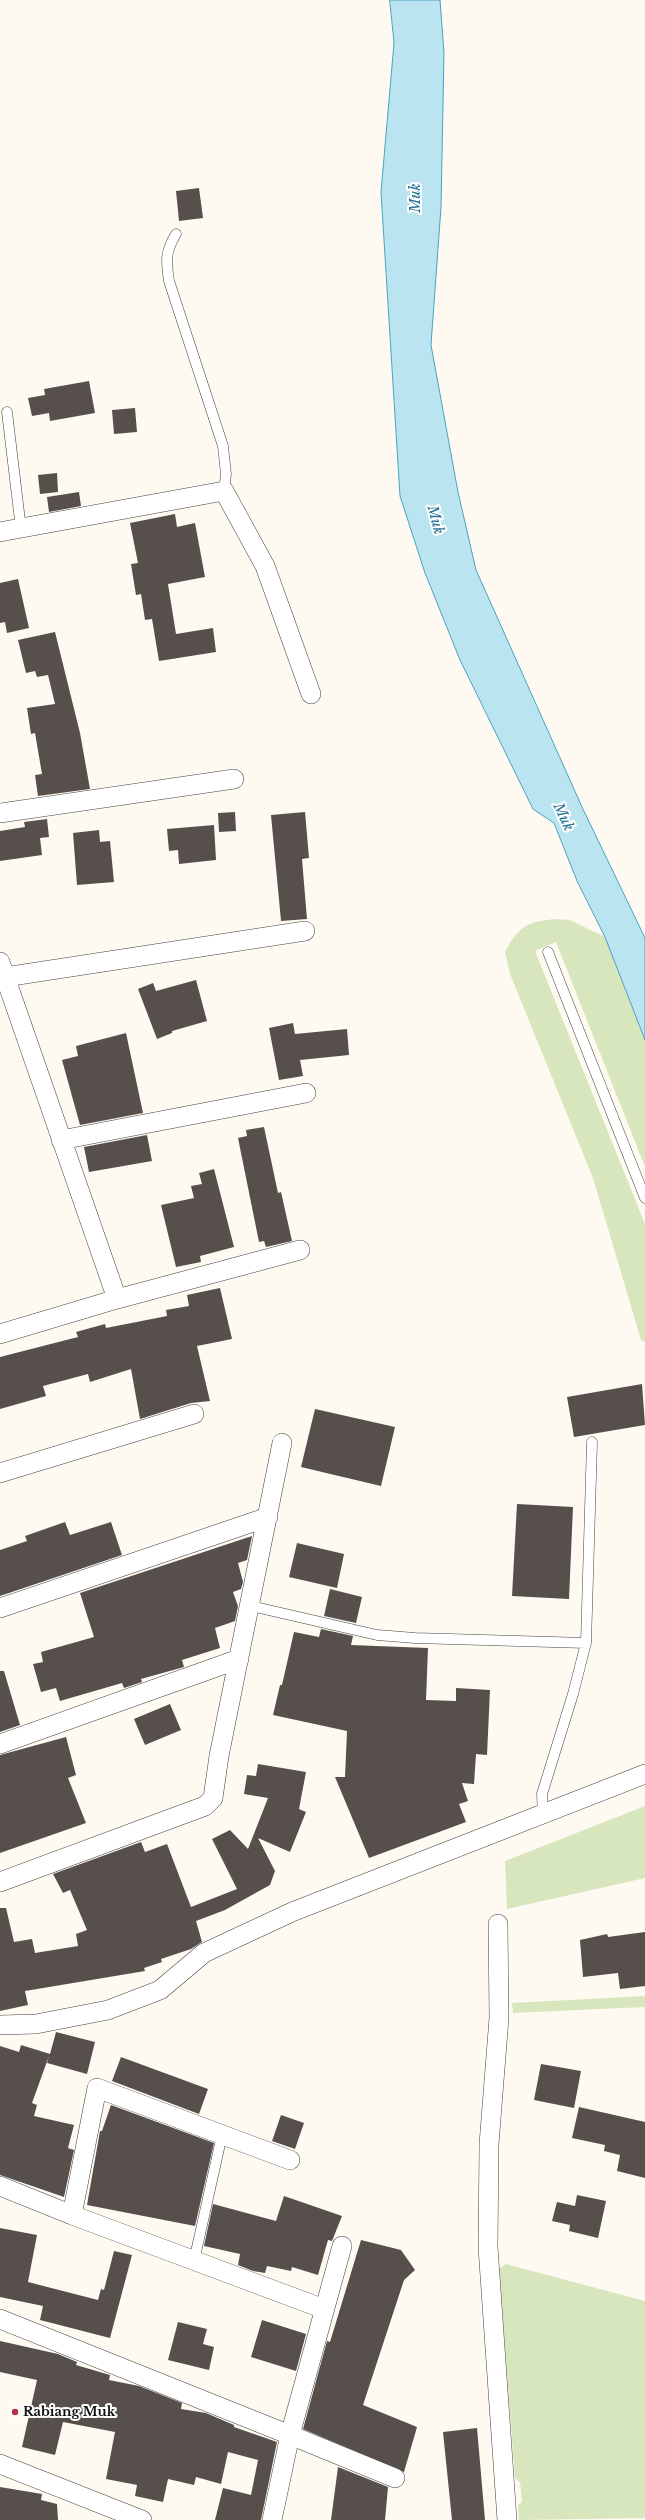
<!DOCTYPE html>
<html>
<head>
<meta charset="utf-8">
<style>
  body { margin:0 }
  canvas { display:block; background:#fefaf2 }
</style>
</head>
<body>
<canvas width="645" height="2520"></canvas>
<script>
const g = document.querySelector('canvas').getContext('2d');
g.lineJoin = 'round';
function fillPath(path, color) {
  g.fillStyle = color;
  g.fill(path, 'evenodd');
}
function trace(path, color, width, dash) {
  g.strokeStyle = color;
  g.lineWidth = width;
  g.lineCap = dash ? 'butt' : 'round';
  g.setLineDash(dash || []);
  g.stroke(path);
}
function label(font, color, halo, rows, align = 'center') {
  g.font = font + ' "Libre Baskerville",serif';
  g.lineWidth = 4;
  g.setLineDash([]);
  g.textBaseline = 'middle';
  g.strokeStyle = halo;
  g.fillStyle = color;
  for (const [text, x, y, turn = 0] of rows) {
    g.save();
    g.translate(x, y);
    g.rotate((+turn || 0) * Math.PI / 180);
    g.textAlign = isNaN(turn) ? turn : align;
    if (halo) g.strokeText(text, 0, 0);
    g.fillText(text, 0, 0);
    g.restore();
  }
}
fillPath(new Path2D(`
  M556,919L570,920L605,937L645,1040V1167L556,942L535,951L645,1224V1342L641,1340L593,1178L510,974L505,952C519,926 526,922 556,919Z
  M645,1806V1878L507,1909L505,1861Z
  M645,1996V2007L513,2013L512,2003Z
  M506,2264L645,2301V2518L519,2520L518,2505L522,2502L520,2482L515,2478L499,2269Z`), '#d8e6be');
const water = new Path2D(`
  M390,0H440L444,53L441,207L431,345L458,492L476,570L582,807L645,938V1040L605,937L577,881L554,823L533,809L460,660L425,573L400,496L381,192L394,43Z`);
fillPath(water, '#bbe4f1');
trace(water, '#49a1c1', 1);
fillPath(new Path2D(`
  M199,188L203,218L179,221L176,191Z
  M89,381L95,413L50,421L49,413L32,416L28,398L45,395L44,389Z
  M135,408L137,432L114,434L112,410Z
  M57,473L58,492L40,494L38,475Z
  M79,492L81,506L49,512L47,497Z
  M175,514L177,527L195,523L205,577L168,584L176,634L213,628L216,652L159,661L152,619L145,620L141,594L136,595L131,564L138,563L130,523Z
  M18,579L29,628L7,633L5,622L0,623V583Z
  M55,632L80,733L90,789L38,796L35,775L42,774L35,733L31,734L27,708L55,704L48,675L37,677L35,671L26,673L18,640Z
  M235,812L236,831L219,832L218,813Z
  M305,812L309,858L302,859L307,919L281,921L271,815Z
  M47,819L49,837L40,838L42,855L0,861V831L25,827L24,822Z
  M214,825L216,860L179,864L178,850L169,851L167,829Z
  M99,830L100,842L110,841L114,882L77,885L73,833Z
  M196,980L207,1021L172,1031V1033L157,1039L138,989L153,983L156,991Z
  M293,1023L295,1034L347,1029L349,1055L300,1060L303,1076L279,1080L269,1028Z
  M126,1033L143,1113L80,1125L62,1060L78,1056L76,1046Z
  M264,1127L278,1193L281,1192L292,1241L266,1247L264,1241L259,1242L238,1138L247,1136L246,1130Z
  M147,1135L152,1161L89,1172L84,1147Z
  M214,1169L234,1247L200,1256L201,1262L176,1267L161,1205L194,1198L191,1186L202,1184L199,1173Z
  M220,1288L232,1339L197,1346L210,1401L191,1403L140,1419L131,1369L90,1382L88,1374L43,1386L46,1396L0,1409V1357L78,1337L76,1332L105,1324L106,1328L167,1316L166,1310L189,1306L187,1295Z
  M642,1384L645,1425L574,1437L567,1397Z
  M315,1409L395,1427L381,1486L301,1467Z
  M517,1504L573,1507L569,1599L512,1596Z
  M65,1522L70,1535L111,1522L122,1555L0,1596V1550L27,1541L25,1536Z
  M252,1536L247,1560L238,1563L243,1582L241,1589L233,1592L238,1606L235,1621L215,1628L220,1648L182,1660L184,1667L141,1679L142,1682L124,1688L122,1683L60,1701L56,1688L41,1692L33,1664L43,1662L41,1652L94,1637L80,1593Z
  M297,1543L344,1554L337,1588L289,1577Z
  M330,1589L362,1597L356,1623L324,1616Z
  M321,1629L353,1636L351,1645L428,1648L426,1700L456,1701V1688L490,1690L487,1755L476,1754L474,1784L462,1783L468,1801L459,1804L466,1822L369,1858L335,1777H345L347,1731L273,1715L280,1685H282L294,1632L319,1637Z
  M0,1671H4L20,1725L0,1732Z
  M170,1704L181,1730L145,1745L134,1719Z
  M66,1737L76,1775L68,1778L86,1823L0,1853V1755Z
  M258,1764L306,1772L299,1809L306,1812L290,1852L258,1838L275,1871L270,1885L225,1910L196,1921L202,1942L191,1949L161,1959L162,1962L144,1968L145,1971L25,1991L28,2005L0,2011V1908H6L14,1942L32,1939L35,1953L78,1946L76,1934L87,1930L70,1890L63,1893L53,1874L141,1842L145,1852L167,1844L191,1907L237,1889L212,1839L230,1830L248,1849L268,1798L244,1794L247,1775L256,1776Z
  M645,1932V1986L620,1989L618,1973L583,1977L580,1940L607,1934L608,1937Z
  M56,2032L95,2042L87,2074L47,2063L49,2056L32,2103L37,2105L34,2116L74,2125L68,2148L74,2150L64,2197L0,2175V2046L19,2052L21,2045L50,2054Z
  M121,2057L208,2089L199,2114L112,2081Z
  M541,2064L581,2071L574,2108L534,2100Z
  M111,2105L214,2143L195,2226L87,2205L100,2131H102Z
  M579,2107L645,2122V2178L617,2171L620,2155L604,2151L605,2145L572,2138Z
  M281,2115L304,2123L295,2149L272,2141Z
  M577,2195L606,2201L598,2238L569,2231L570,2225L552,2221L557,2202L575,2206Z
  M284,2196L342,2216L332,2241L328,2240L318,2275L292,2267L291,2271L267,2266L265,2273L253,2271L238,2265L240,2254L204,2246L213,2204L276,2221Z
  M0,2228L37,2235L28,2282L98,2300L101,2289L104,2290L114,2251L132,2255L110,2338L40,2320L43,2306L0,2297Z
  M361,2240L401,2250L415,2270L404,2280L363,2405L417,2427L404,2472L303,2429L327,2341L330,2342Z
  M262,2320L306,2334L296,2371L251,2357Z
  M178,2322L207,2329L203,2344L214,2347L209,2370L168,2360Z
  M0,2341L58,2354L77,2362L76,2365L110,2375L109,2380L139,2386L182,2403L181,2409L206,2413L234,2425V2427L277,2442L261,2520H215L223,2488L251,2495L258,2460L228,2452L221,2484L196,2477L194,2485L168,2479L163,2502L135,2496L137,2485L106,2479L115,2432L63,2422L55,2455L22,2447L37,2380L0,2372Z
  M477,2428L485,2520H452L443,2432Z
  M338,2467L388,2487L385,2520H331Z
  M0,2487L42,2494L41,2500L57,2504L58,2520H0Z`), '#574f4c');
const lane = new Path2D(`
  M176,234C165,252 166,261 169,281L223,446L226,474L224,491
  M7,412L21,529
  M548,952L645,1198
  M251,1606L377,1635L415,1638L586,1643
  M543,1814L542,1794L573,1694L586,1643L592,1442
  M194,2261L222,2135`);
const street = new Path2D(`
  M0,532L224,491L265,566L311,694
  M0,813L234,779
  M0,962L117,1299
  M5,977L305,931
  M61,1140L306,1093
  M0,1334L117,1299L300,1250
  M0,1473L194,1414
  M0,1608L268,1517
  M0,1744L239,1659
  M0,1882L205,1806L213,1798L219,1756L282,1443
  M498,1924L499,2018L489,2144L488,2247L507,2520
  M0,2025L36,2024L108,2010L160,1990L204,1953L292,1912L645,1774
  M0,2186L72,2215L324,2309
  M72,2215L97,2088L290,2160
  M342,2246L290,2435L395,2478
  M0,2319L290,2435L272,2520
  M0,2464L142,2520`);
trace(lane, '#424242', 11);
trace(street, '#424242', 20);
trace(lane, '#fff', 10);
trace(street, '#fff', 19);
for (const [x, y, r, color] of [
  [15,2412,4,"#b3334a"]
]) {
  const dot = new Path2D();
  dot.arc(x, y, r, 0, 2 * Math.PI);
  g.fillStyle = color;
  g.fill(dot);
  trace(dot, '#fff', 1.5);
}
label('bold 13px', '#0f0f0f', '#fff', [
  ["Rabiang Muk",23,2412]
], 'left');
label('italic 14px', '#237396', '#fff', [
  ["Muk",416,198,-90],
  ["Muk",435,520,75],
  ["Muk",563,817,65]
]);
</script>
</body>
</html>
